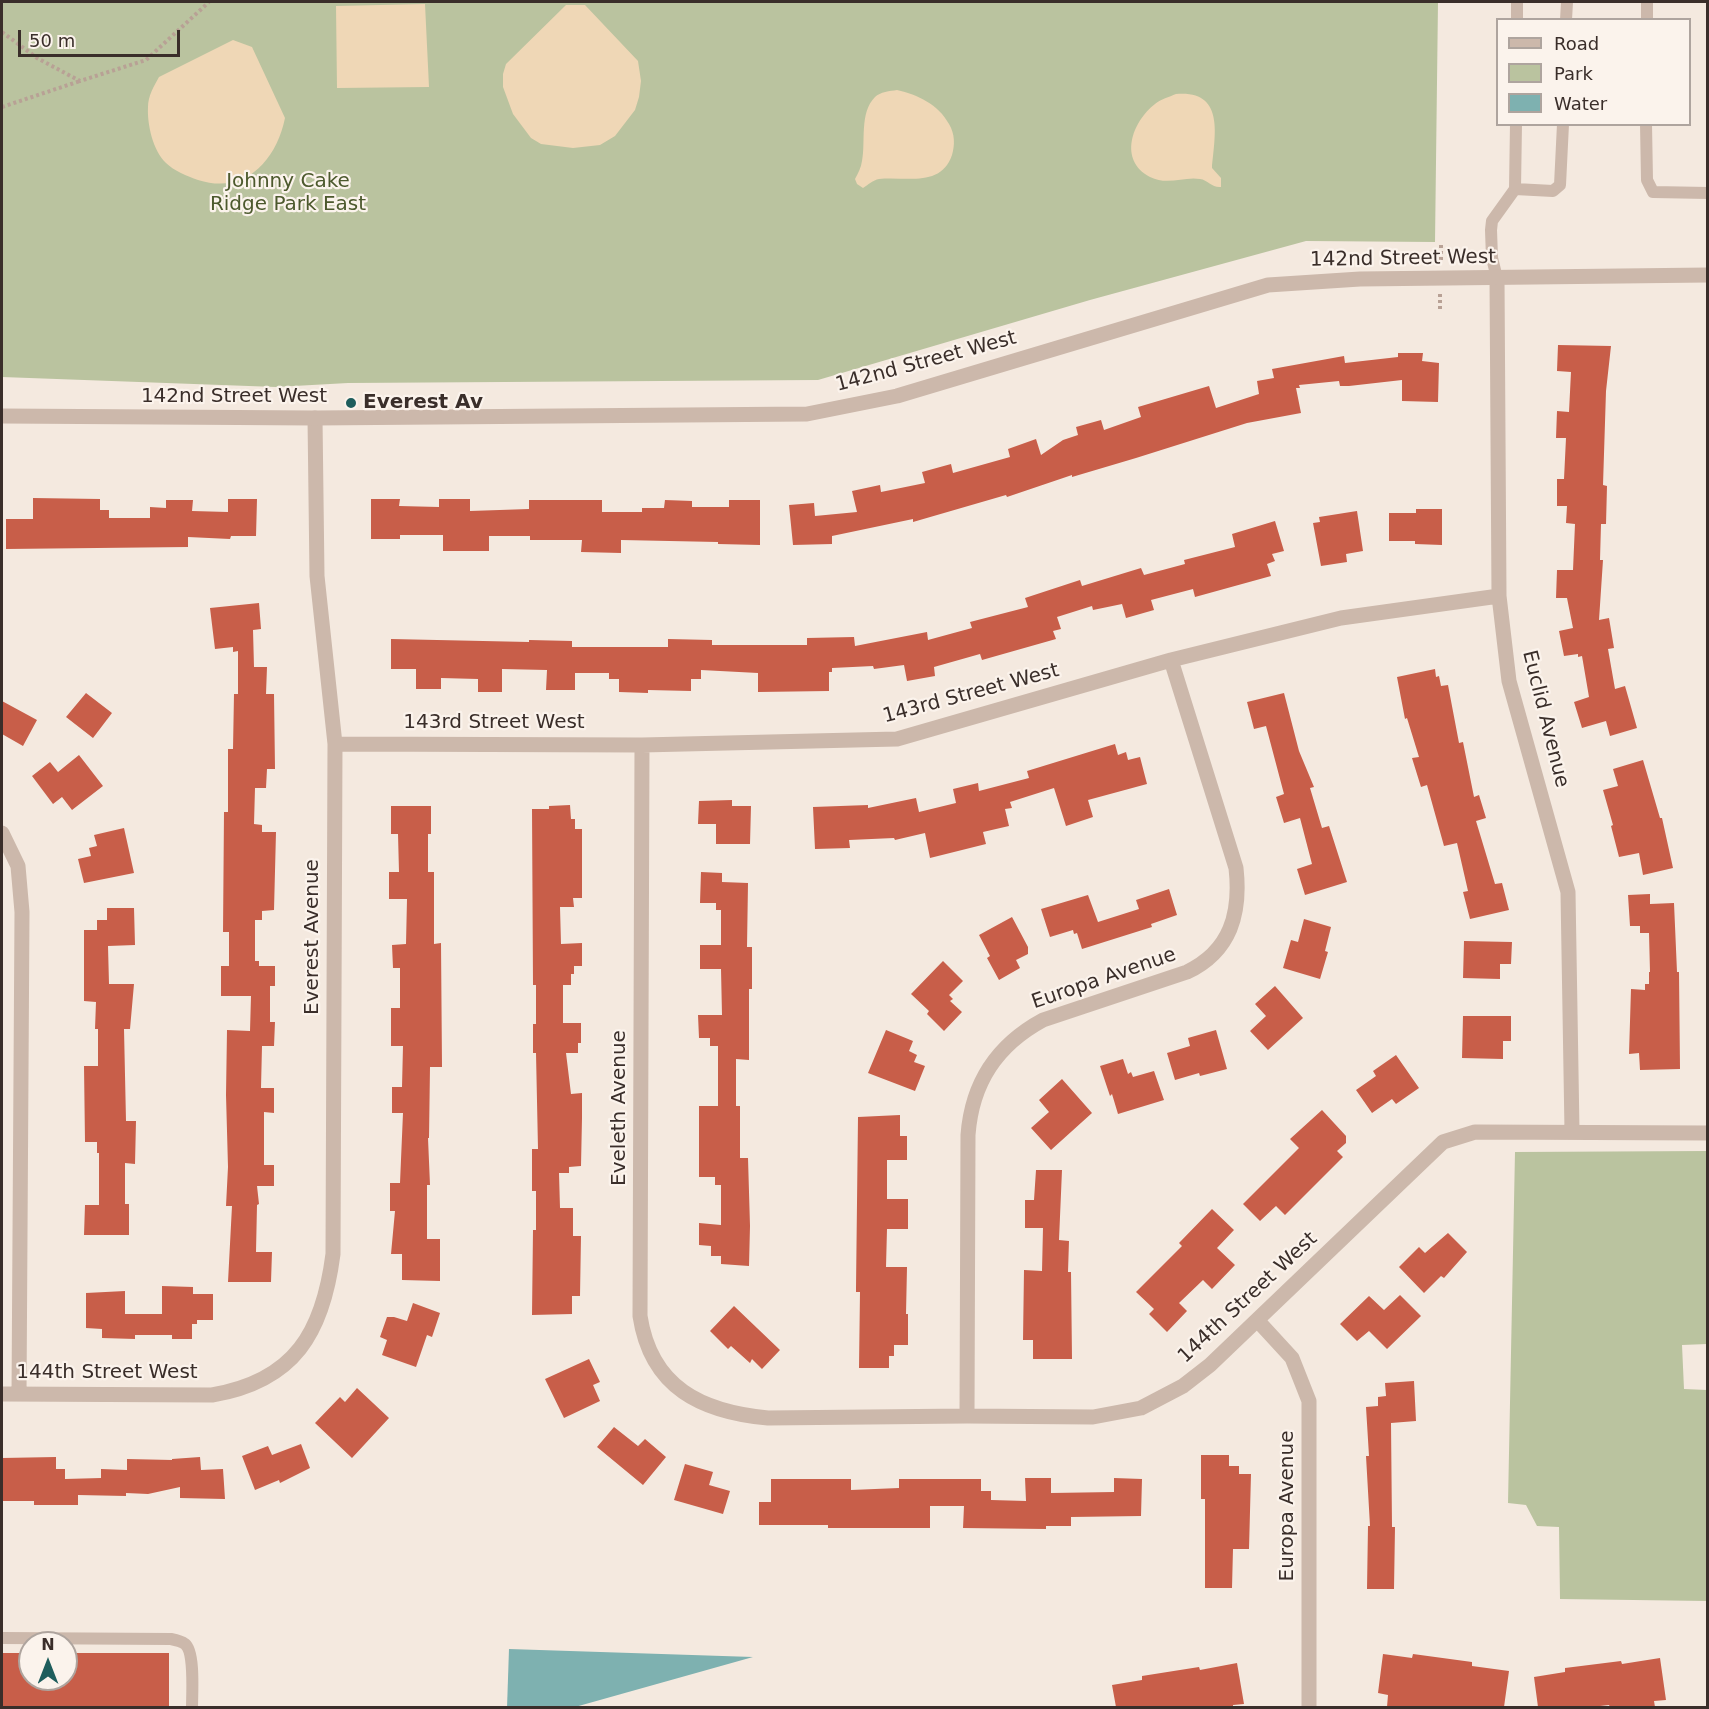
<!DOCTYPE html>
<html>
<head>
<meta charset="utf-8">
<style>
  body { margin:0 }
  #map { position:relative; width:1709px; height:1709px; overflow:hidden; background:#f4e9df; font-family:"DejaVu Sans",sans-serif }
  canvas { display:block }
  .frame { position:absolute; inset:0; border:3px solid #3a2e2a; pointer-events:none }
  .legend { position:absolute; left:1496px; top:18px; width:195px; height:108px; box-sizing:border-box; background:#fbf3ec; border:2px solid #aea49e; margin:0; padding:8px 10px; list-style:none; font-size:18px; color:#3a2e2a }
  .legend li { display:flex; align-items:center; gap:12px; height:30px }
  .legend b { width:30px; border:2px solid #aea49e }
  .north { position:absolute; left:18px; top:1631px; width:60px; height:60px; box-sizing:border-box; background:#fbf3ec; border:2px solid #aea49e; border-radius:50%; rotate:0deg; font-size:16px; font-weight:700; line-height:24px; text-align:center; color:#3a2e2a }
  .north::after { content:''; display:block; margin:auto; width:21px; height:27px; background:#1e5d5c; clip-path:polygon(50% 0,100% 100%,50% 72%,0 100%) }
  .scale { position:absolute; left:18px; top:30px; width:162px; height:27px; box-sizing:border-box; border:3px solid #3a2e2a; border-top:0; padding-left:8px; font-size:18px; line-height:21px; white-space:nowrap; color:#3a2e2a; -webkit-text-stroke:4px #fbf3ec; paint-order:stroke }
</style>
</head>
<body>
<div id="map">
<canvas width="1709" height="1709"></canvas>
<div class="frame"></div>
<ul class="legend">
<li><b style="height:8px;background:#ccb8ab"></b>Road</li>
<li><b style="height:16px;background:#bac39f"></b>Park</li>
<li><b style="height:16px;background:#7eb1b0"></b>Water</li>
</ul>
<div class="north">N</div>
<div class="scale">50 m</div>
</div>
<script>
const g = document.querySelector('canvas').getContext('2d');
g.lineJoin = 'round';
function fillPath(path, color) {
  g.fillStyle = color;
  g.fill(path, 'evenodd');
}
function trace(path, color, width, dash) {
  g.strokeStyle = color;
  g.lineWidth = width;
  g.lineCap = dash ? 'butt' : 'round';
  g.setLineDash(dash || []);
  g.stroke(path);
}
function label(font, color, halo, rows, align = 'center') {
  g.font = font + ' "DejaVu Sans",sans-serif';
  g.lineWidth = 4.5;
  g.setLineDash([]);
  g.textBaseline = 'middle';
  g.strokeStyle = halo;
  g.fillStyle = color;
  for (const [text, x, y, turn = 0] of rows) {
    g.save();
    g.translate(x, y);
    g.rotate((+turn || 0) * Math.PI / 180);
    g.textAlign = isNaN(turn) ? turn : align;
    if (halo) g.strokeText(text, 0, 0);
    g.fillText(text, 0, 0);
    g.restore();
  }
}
fillPath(new Path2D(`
  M2,2H1438L1435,242L1306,241L1090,300L818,380L348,383L276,387L2,377Z
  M1707,1151V1344L1682,1345L1684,1389L1707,1390V1601L1560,1599L1559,1527L1537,1526L1526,1505L1508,1503L1515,1152Z`), '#bac39f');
fillPath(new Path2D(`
  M425,4L429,87L337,88L336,6Z
  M566,5H585L638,61L641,81L639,97L635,110L615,136L600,145L573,148L541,144L531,138L513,114L503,87V74L506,64Z
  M233,40L252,47L285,118C276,161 245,195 198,180C187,176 174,171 166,163C153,151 147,124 148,107C148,96 154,86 159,77Z
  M897,90C918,95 938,104 949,124C955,134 955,145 952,155C941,188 905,176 879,179C873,180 868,185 863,188L857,184L855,179C858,173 861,168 862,161C866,142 859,113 875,97C880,92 890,91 897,90Z
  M1176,94C1225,90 1215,134 1212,168L1221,178V187C1212,188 1208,180 1200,179C1184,176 1168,186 1150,177C1118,160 1132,122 1155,104C1161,99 1169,97 1176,94Z`), '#efd7b6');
fillPath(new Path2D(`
  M509,1649L753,1657L575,1707L507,1708Z`), '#7eb1b0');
fillPath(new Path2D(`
  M1558,345L1611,346L1606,391L1603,485L1607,486L1606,524H1601L1600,560H1603L1599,620L1609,618L1614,648L1608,649L1615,689L1625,686L1637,728L1610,736L1606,721L1582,728L1574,702L1589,697L1582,656L1578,657V654L1564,656L1559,631L1573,628L1567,598H1556L1557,570H1573L1575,524L1566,523L1567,506H1557V479H1564L1566,438H1556L1557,411L1569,412L1571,372L1557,371Z
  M1398,353H1423L1422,361L1439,363L1438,402L1402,401V380L1349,386H1340L1339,381L1299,385L1300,388H1296L1301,413L1247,423L1136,458L1072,477V475L1007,497L1006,495L913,522V519L832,536V544L793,545L789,505L814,503L815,516L857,512L852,491L880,485L881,492L925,483L922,472L951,464L953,473L1010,457L1008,449L1036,439L1041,455L1063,440L1078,435L1076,427L1101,420L1104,430L1141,417L1138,407L1209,386L1216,408L1259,394L1257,381L1274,378L1272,369L1344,356L1345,363L1398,357Z
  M33,498L100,499V510H109V518H150V507L166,508V500H193L192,511L228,512V499H257L256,536H231L230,539L188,537V547L6,549V519H33Z
  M371,499H400L399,506L439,507V499H470V511L529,509V500H602V512H642V508H664L665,500L692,501V507H729V500H760V545L718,544V542L621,540V553L581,552L582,540H530V536H489V551H443V535H400V539H371Z
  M1416,509H1442V545L1415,544V541H1389V513H1416Z
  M1357,511L1363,551L1346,554L1347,562L1321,566L1313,523L1320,522L1319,517Z
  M1275,521L1284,551L1272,554L1275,561L1267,564L1271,576L1195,597L1193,589L1151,600L1154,610L1126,618L1122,604L1093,610L1092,606L1057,617L1061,629L1053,631L1056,639L982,660L980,654L934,667L935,676L907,681L904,665L874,669L873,666L832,668V672H829V691L758,692V673L701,670V679H691V691L648,690V693L619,692V679H609V673H575V690H546L547,670L502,669V692H478V679L441,678V689H416V669H391V639L529,642V640L572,641V647H668V639L712,640V645H807V638L854,637L855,646L927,632L928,640L972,628L970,622L1028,607L1025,598L1080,580L1082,586L1141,568L1144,575L1185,564L1184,560L1235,547L1232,534Z
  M259,603L261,629L253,630L254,667H267L266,694H274L275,769H267L266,788H255L254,824L262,825V832H276L274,910L262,911V920H255V961H259V966H275V986H270V1022H275L274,1046H262L261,1088H274V1113L264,1112V1165H274V1186H257L259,1204L257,1205L256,1252H272L271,1282H228L232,1206H226L228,1167L226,1095L227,1030L250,1031L251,996H221V966H229V932H223L224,812H228V749H233L234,694H238V651L233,652V647L215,649L210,608Z
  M1435,669L1436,677L1439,676L1441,686L1448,685L1459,743L1463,742L1474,797L1479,795L1486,818L1476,821L1495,884L1502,883L1509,910L1470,919L1463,892L1468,891L1457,843L1444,846L1427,785L1421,787L1412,758L1419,757L1407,718L1405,719L1397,677Z
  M86,693L112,713L93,738L66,717Z
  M1284,693L1299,751L1314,787L1310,788L1322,828L1329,826L1347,882L1305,895L1297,869L1312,864L1300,818L1284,823L1276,797L1284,794L1266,726L1254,729L1247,702Z
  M2,701L37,720L23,746L2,734Z
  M1115,744L1118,755L1126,752L1128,760L1140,757L1147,784L1088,800L1093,817L1066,826L1054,788L1010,802L1012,808L1005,809L1009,826L983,832L986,844L930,858L925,833L895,840L894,838L849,840L850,848L815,849L813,807L868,805V808L916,798L919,812L956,803L953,789L978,783L979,791L1029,778L1027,771Z
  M79,755L103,786L72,810L62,797L53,804L32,776L50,762L58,772Z
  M1643,760L1660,818H1662L1673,868L1643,875L1639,853L1619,857L1611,826L1613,825L1603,790L1618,786L1613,769Z
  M732,800V806H751L750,844H716V824H698L699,801Z
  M570,805L571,819H575V829H582V898H573L574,907H560L561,944L582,943V966H574V974H571V985H563V1023H581V1043H578V1053H566L571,1094L582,1093V1118L581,1166L569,1167V1173H559L560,1208H573V1236H581L580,1296H572V1314L532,1315L533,1230H536V1191H532V1149H538L536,1053H533V1024H536V985H533L532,809H549V806Z
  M391,806H431V834H428V872H434V944L441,943L442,1067H430L429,1138H428L430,1185H427V1239H440V1281L402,1280V1254H391L395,1211H390V1183H400L403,1113H392V1087H402L403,1046H391V1008H400V968H393L392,945L406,944L407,899H389V872H399L398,834H391Z
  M124,828L134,873L84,883L78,859L91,856L89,848L97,846L94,835Z
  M701,872L722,873V882L748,883L747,947H752V989H749V1060L736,1059V1106H740V1158H748L750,1226L749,1266L721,1264V1256H711V1246L699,1245V1223L721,1225V1185H715V1177H699V1106H718V1046H710V1038H699L698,1015H722L721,969H700V945H721V910H716V903H700Z
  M1169,889L1177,915L1151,924L1152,927L1082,949L1077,933L1074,934L1073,930L1050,937L1041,909L1088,895L1098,922L1139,909L1136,900Z
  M1650,894V904L1674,903L1677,972H1679L1680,1069L1640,1070L1639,1053L1629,1054L1631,989L1645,990V984H1649V972H1650L1649,933H1640V926H1630L1628,895Z
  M107,908H134L135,945L108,946L109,984H134L130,1029H124L126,1121H136L135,1164L125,1163V1204H129V1235H84L85,1205H99V1153H97V1142H85L84,1066H98V1029H95L96,1002L84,1001V930H97V920H107Z
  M1012,917L1028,947V954L1016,960L1020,968L999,980L987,958L990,956L979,935Z
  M1304,919L1331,927L1325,951L1328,952L1320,979L1283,968L1291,940L1298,942Z
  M1464,941L1512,942L1511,964H1500V979L1463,978Z
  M943,961L963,981L949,995L953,999L950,1001L962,1012L944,1031L927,1014L929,1011L911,994Z
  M1275,986L1303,1018L1268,1050L1250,1031L1266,1016L1255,1004Z
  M1463,1016H1511V1041H1503V1059L1462,1058Z
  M886,1030L913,1041L909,1051L917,1055L914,1062L925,1066L915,1091L868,1073Z
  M1216,1030L1227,1069L1200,1076L1199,1073L1175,1080L1167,1053L1190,1046L1188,1038Z
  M1396,1055L1419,1088L1396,1104L1392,1099L1372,1113L1356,1090L1376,1076L1373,1071Z
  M1123,1059L1128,1074L1131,1072L1133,1077L1154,1071L1164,1100L1118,1114L1112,1094L1110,1096L1100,1066Z
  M1062,1079L1092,1113L1051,1150L1031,1128L1049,1112L1039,1100Z
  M1322,1110L1346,1136V1143L1337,1151L1343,1157L1285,1215L1276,1206L1260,1221L1243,1204L1299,1148L1290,1139Z
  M900,1115V1136H907V1160H887V1199H908V1229H887L886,1267H907L906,1314H908V1345H894V1356H889V1368H859L860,1292H856V1288L858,1117Z
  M1036,1170H1062L1059,1240L1069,1241L1068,1272H1071L1072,1359H1033V1340H1023L1024,1270L1042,1271L1043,1228H1025V1200H1034Z
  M1212,1209L1234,1230L1217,1248L1235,1265L1212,1289L1203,1280L1179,1303L1187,1311L1167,1332L1149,1314L1154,1309L1136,1292L1182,1246L1179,1243Z
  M1448,1233L1467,1252L1444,1278L1441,1276L1424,1293L1399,1267L1419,1247L1425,1253Z
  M162,1286L193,1287V1294H213V1320H197V1324H192V1339H172V1335H135V1339L102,1338V1329L86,1328V1293L125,1291V1314H162Z
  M1400,1295L1421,1316L1387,1349L1369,1331L1357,1341L1340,1324L1369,1296L1384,1310Z
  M413,1303L440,1313L432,1337L427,1335L416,1367L382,1355L387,1340L380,1337L387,1317H394L407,1321Z
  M734,1306L780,1350L762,1369L752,1359L750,1363L731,1346L728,1349L710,1331Z
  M589,1359L600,1382L593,1385L600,1401L564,1418L545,1379Z
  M1414,1381L1416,1421L1391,1423L1392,1527H1395L1394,1589H1367L1368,1526H1370L1366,1456H1369L1366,1407L1378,1406V1397L1386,1396L1385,1383Z
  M357,1388L389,1418L352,1458L315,1423L340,1397L345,1402Z
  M614,1427L638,1446L645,1439L666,1457L643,1485L597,1447Z
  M301,1444L310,1468L280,1483L279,1480L255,1490L242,1456L268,1446L272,1455Z
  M1201,1455H1229V1466H1239V1474H1251L1249,1549H1233L1232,1588H1205V1499H1201Z
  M56,1457V1469H65V1479L101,1478V1469L127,1470V1459L172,1460V1459L200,1457L201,1470L223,1469L225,1499L180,1498V1487L148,1494L126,1493V1496L78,1495V1505H34V1501H2V1458Z
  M685,1464L713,1472L709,1485L730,1491L723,1514L674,1500Z
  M1025,1478H1051V1493L1114,1492V1478L1142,1479L1141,1516L1071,1517V1526H1046V1529L963,1528L964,1506H930V1528H828V1525H759V1502H771V1479H851V1490L899,1488V1479H981V1491H991V1500L1026,1501Z
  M2,1653H30V1679H66V1653H169V1707H2Z
  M1383,1654L1412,1658L1413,1654L1472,1662V1666L1509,1671L1504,1707H1387L1388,1695L1378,1693Z
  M1660,1658L1666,1700L1654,1701L1655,1707H1610L1609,1705L1591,1707H1538L1534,1677L1565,1672V1668L1621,1661L1622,1664Z
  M1237,1663L1244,1704L1233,1705V1707H1116L1112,1685L1142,1680V1676L1199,1667L1200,1670Z`), '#c85e49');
trace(new Path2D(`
  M2,32L37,58L80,81L146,60L209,2
  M2,107L80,81
  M1441,260V243
  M1440,294V311`), '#b8a195', 4, [3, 3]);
trace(new Path2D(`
  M1517,20V2
  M1566,20L1567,2
  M1647,20V2
  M1646,124L1647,180L1653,192L1708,193
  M1515,189L1553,191L1560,185L1563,124
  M1497,278L1492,258L1491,230L1492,221L1515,189L1516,124
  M2,1638L171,1639C176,1640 181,1641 185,1644C195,1652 192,1694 192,1708`), '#ccb8ab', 12);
trace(new Path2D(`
  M1497,278L1499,596L1509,681L1568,892L1572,1131
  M335,744L642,745L897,739L1171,660L1341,618L1499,596
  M642,745L640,1316C651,1388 702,1412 768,1418L967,1416L1093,1417L1141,1408L1183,1386L1210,1365L1443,1142L1475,1132L1708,1133
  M2,833L18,866L22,912L19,1394
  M1258,1321L1292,1358L1309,1401V1708
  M2,1394L212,1395C295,1381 323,1332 333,1254L335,744L317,576L315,418
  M967,1416L968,1135C972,1082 997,1045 1043,1020L1187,972C1231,951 1241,913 1236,868L1171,660`), '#ccb8ab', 15);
trace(new Path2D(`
  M2,416L315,418L807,414L897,396L1268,285L1360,279L1708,275`), '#ccb8ab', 15);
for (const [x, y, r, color] of [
  [351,403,6,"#1e5d5c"]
]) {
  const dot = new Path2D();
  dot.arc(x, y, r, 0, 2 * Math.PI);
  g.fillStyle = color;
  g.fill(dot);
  trace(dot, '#fbf3ec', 2);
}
label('20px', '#4c592d', '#fbf3ec', [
  ["Johnny Cake",288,182],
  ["Ridge Park East",288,205]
]);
label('20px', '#3a2e2a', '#fbf3ec', [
  ["142nd Street West",1403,259,-1],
  ["142nd Street West",926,362,-15],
  ["142nd Street West",234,397],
  ["143rd Street West",971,694,-15],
  ["Euclid Avenue",1545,719,76],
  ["143rd Street West",494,723],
  ["Everest Avenue",313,937,-90],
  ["Europa Avenue",1104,979,-19],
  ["Eveleth Avenue",620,1108,-90],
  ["144th Street West",1248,1298,-43],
  ["144th Street West",107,1373],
  ["Europa Avenue",1288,1506,-90]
]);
label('bold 20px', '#3a2e2a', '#fbf3ec', [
  ["Everest Av",363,403]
], 'left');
</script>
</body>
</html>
